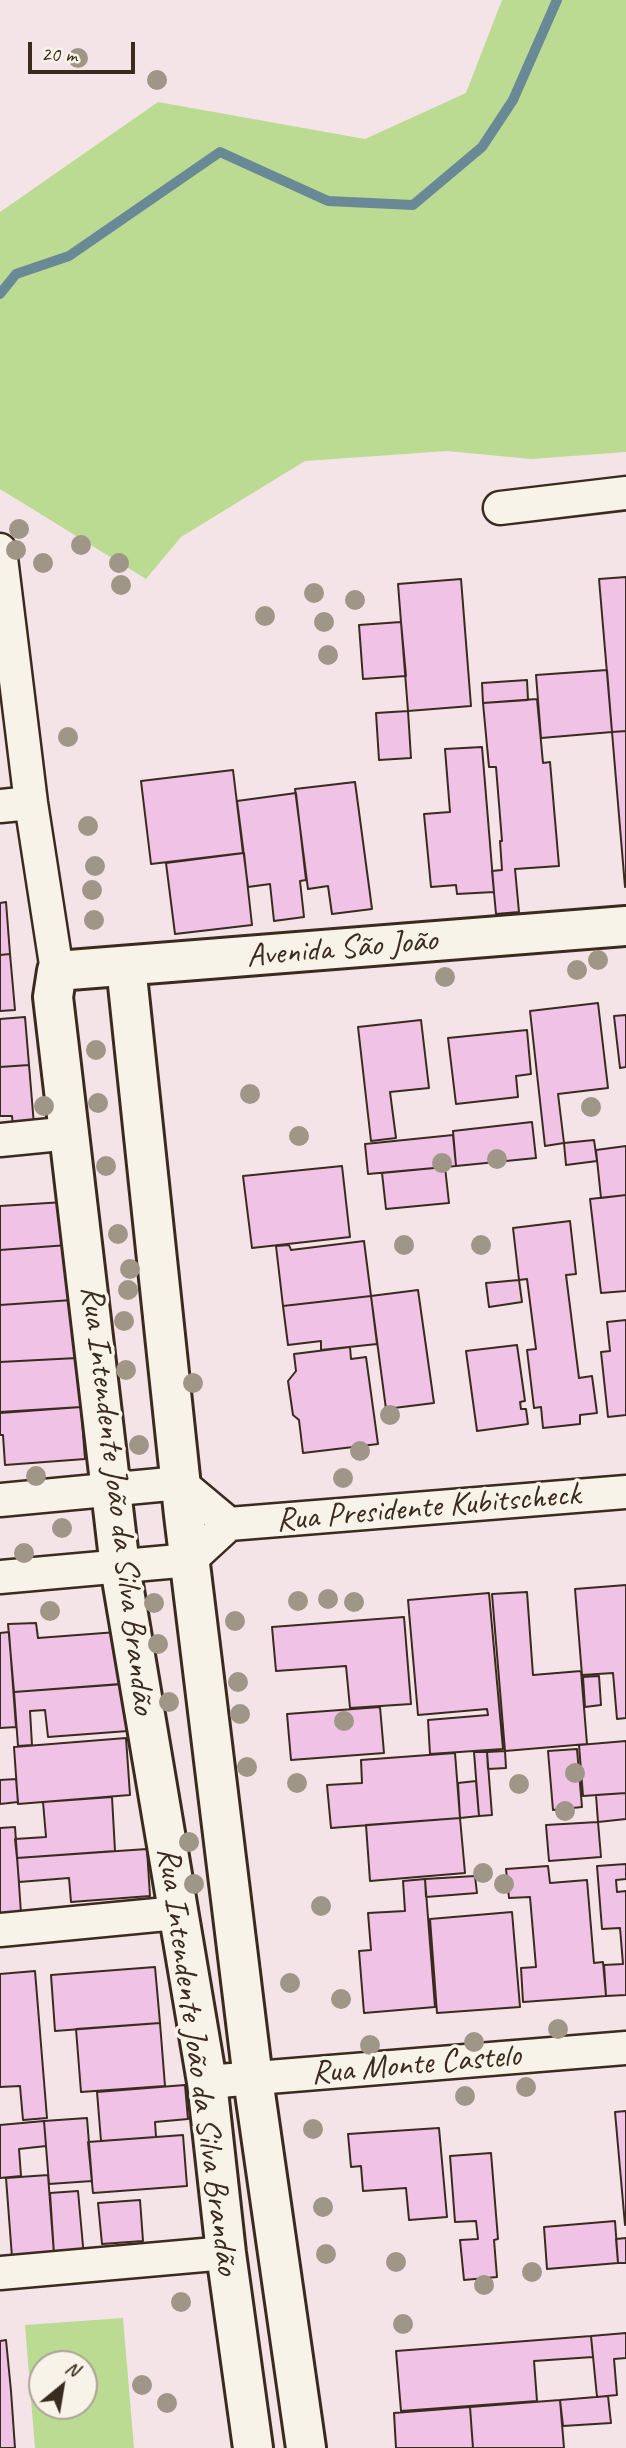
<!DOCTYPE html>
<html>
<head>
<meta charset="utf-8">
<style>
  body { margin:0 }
  #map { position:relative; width:626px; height:2448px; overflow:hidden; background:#f5e4e7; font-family:Caveat,sans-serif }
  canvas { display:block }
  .north { position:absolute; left:28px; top:2350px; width:70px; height:70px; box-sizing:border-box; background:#f7f3e8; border:2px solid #aca397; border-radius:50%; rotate:30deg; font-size:19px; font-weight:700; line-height:28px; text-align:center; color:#3b2a1e }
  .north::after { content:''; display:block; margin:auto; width:24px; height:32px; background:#3b2a1e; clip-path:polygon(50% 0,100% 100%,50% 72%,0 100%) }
  .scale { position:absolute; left:28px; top:42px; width:107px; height:32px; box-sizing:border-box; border:4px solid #3b2a1e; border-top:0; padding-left:9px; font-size:21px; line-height:24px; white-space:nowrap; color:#3b2a1e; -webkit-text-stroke:5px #f7f3e8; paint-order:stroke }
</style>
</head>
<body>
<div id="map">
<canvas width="626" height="2448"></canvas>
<div class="north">N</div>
<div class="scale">20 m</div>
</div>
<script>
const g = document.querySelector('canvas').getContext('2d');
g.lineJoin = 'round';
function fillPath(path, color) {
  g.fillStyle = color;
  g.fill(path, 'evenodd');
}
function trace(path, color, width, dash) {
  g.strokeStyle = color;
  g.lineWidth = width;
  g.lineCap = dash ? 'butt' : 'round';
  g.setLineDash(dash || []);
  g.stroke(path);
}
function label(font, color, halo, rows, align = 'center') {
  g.font = font + ' Caveat,sans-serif';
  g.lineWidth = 7;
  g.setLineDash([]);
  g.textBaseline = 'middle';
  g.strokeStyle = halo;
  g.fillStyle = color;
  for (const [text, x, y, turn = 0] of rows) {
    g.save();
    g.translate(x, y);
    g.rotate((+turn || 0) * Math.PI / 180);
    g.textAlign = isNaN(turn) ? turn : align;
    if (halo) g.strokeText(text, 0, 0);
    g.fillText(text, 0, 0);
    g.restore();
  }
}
fillPath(new Path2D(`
  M502,0H626V452L531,459L447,451L305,461L181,537L146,579L0,489V212L158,102L365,139L466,93Z
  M123,2318L134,2448H35L25,2325ZM84,2364V2406H42V2364Z`), '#bbda92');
trace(new Path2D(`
  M0,294L16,274L69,256L220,152L328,201L413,205L482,147L513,100L557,0`), '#698997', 10);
const building = new Path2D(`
  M626,577V731L612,732L599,579Z
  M461,579L471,706L408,711L398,584Z
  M401,622L406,676L363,679L359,625Z
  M607,670L612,732L541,738L536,675Z
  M527,680L528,700L483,703L482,683Z
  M537,699L543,763L550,762L559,866L515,869L519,912L496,914L492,871L502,870L500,841H502L496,767H489L483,703Z
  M408,711L411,758L379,760L376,713Z
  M626,731V887H625L612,732Z
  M482,747L494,892L457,894L456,885L431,887L424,814L450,812L445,749Z
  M233,770L243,853L151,864L141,781Z
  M355,782L372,909L332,914L328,886L308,889L295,789Z
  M296,793L306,880L300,881L304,917L274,921L270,884L248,887L237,801Z
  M244,853L252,925L175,934L166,863Z
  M6,902L10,954L0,955V903Z
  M10,954L15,1010L0,1011V955Z
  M598,1003L608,1088L558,1094L564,1143L545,1146L530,1011Z
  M626,1015V1067L620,1068L614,1016Z
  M25,1017L29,1065L0,1067V1019Z
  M421,1020L429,1088L390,1092L396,1138L371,1141L358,1027Z
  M527,1030L531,1074L516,1076L518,1097L456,1104L448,1038Z
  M29,1065L34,1125L13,1126L12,1116H0V1067Z
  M532,1122L536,1158L456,1166L453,1131Z
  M453,1135L456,1166L368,1174L365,1144Z
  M594,1140L597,1161L566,1165L564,1143Z
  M626,1146V1195L601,1198L596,1150Z
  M342,1166L350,1237L252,1248L243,1176Z
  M445,1167L449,1203L386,1209L382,1173Z
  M626,1195V1291L601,1293L590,1199Z
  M64,1202L68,1245L0,1250V1206Z
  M570,1221L576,1274L566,1275L579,1378L592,1376L597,1413L580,1415V1424L543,1428L541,1407L534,1408L527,1350L536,1349L527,1279L519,1280L513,1228Z
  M364,1241L371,1296L283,1306L276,1246L289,1245L291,1250Z
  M68,1245L72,1300L0,1305V1250Z
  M519,1280L522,1302L489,1307L486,1283Z
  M418,1290L434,1403L386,1409L371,1296Z
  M371,1296L377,1344L321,1350V1341L288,1345L283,1306Z
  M72,1300L77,1358L0,1362V1305Z
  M626,1320V1415L608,1417L601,1352L610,1351L607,1322Z
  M517,1345L525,1401L520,1402L521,1409H526L528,1424L477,1431L466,1351Z
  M350,1347L351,1359L366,1357L378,1444L303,1453L299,1420L293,1415L288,1381L296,1371L294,1354Z
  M77,1358L81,1407L0,1412V1362Z
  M81,1407L85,1459L5,1465L3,1435H0V1413Z
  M626,1585V1718L617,1719L613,1673L582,1675L575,1589Z
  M527,1592L533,1675L581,1671L587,1744L505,1751L492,1594Z
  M489,1593L503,1749L430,1754L428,1720L488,1715L487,1709L418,1715L408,1600Z
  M404,1617L411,1704L350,1708L346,1666L276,1671L272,1627Z
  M36,1623L38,1638L117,1632L120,1684L14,1692L8,1624Z
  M9,1632L16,1727L0,1728V1633Z
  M599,1676L601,1705L585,1707L583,1677Z
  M124,1684L128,1731L48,1737L45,1710L30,1711L32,1745L18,1746L14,1692Z
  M380,1707L384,1753L291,1760L287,1714Z
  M126,1738L130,1795L18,1804L14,1747Z
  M626,1741V1793L583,1796L579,1745Z
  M577,1749L582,1807L553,1810L548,1751Z
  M505,1751L506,1768L488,1769L487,1752Z
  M474,1752H487L492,1815L479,1816Z
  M455,1753L460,1818L331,1828L327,1785L362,1783L361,1760Z
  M16,1779L18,1802L0,1804V1780Z
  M476,1781L479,1816L460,1818L458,1783Z
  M626,1793V1819L598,1822L596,1795Z
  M112,1797L115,1851L17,1858L15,1839L46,1837L43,1802Z
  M460,1818L465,1873L370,1881L366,1825Z
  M598,1822L601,1857L549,1861L546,1825Z
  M15,1827L21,1913L0,1914V1828Z
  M147,1849L150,1896L71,1902L69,1878L19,1882L17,1858Z
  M626,1864V1879L616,1880L617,1892L626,1891V1995L606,1996L604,1965L623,1964L620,1928L602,1929L597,1866Z
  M548,1866L550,1883L587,1880L594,1963L603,1962L606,1996L523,2002L521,1968L536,1967L530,1897L509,1898L506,1869Z
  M475,1876L477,1893L426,1897L425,1879Z
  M425,1879L435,2007L364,2013L359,1951L371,1950L368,1913L405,1911L403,1881Z
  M512,1912L520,2007L437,2013L430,1919Z
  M155,1967L160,2023L55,2031L51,1975Z
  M35,1971L47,2118L23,2120L20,2086L0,2087V1974Z
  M160,2023L165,2086L81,2092L76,2029Z
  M185,2085L188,2119L155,2122L156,2137L101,2141L97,2092Z
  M626,2111V2225H625L615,2112Z
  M87,2118L92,2181L49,2184L44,2121Z
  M44,2121L46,2146L19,2149L21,2176L0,2178V2125Z
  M439,2128L447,2217L409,2220L406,2188L363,2191L361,2166L351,2167L348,2134Z
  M183,2135L187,2186L93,2193L88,2142Z
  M491,2153L498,2239L494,2240L497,2277L464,2280L460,2240L478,2239L476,2221L455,2222L450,2156Z
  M48,2175L54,2254L12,2257L6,2178Z
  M78,2191L84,2257L54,2254L50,2193Z
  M140,2200L143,2241L102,2244L98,2203Z
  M615,2221L618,2263L547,2269L544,2227Z
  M626,2238V2263H618L616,2239Z
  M626,2333V2358L614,2359L617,2395L597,2397L591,2336Z
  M591,2336L593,2357L534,2361L537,2401L401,2411L396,2351Z
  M6,2340L11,2391L15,2448H0V2341Z
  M608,2396L611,2423L563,2426L560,2400Z
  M560,2400L564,2448H473L470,2407Z
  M470,2407L473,2448H396L394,2413Z`);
fillPath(building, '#efc2e6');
trace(building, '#3b2a1e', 2);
const minor = new Path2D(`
  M500,508L626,493
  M0,550L31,803L57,971
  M0,806L31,803
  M0,1140L71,1133
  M0,1500L180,1483L229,1524
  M0,1577L190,1560L229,1524L626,1492
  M0,1930L177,1913
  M207,2082L626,2048
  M0,2273L226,2253`);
const tertiary = new Path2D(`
  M126,966L184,1515L253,2079L306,2448
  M253,2448L226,2253L207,2082L120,1567L53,997L57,971L626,926`);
trace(minor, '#3b2a1e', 37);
trace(tertiary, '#3b2a1e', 44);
trace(minor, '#f7f3e8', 32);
trace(tertiary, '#f7f3e8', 38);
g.fillStyle = '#a09688';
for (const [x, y] of [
  [78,58],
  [157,80],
  [19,529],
  [81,545],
  [16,550],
  [43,563],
  [119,563],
  [121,585],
  [314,593],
  [355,600],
  [265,616],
  [324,622],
  [328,655],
  [68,737],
  [88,826],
  [95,866],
  [92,890],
  [94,920],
  [598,960],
  [577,970],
  [445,977],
  [96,1050],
  [250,1094],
  [98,1103],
  [44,1106],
  [591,1107],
  [299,1136],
  [497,1159],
  [442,1163],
  [106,1166],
  [118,1234],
  [404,1245],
  [481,1245],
  [130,1269],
  [128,1290],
  [124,1321],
  [126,1370],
  [193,1383],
  [390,1415],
  [139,1445],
  [360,1451],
  [36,1476],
  [343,1478],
  [62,1528],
  [24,1553],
  [328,1599],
  [298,1601],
  [354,1602],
  [154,1603],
  [50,1611],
  [235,1621],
  [158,1644],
  [238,1682],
  [169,1702],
  [240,1714],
  [344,1721],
  [247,1767],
  [575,1773],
  [297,1783],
  [519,1784],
  [565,1811],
  [189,1842],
  [483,1873],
  [194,1884],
  [504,1884],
  [321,1906],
  [290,1983],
  [341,1999],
  [558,2029],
  [474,2042],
  [370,2045],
  [526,2087],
  [465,2096],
  [313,2129],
  [323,2207],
  [326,2254],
  [396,2262],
  [532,2272],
  [484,2285],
  [181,2302],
  [403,2324],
  [142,2385],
  [167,2403]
]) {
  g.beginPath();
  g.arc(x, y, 10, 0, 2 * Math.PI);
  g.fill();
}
label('33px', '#3b2a1e', '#f7f3e8', [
  ["Avenida São João",342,949,-5],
  ["Rua Intendente João da Silva Brandão",117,1500,83],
  ["Rua Presidente Kubitscheck",428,1508,-5],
  ["Rua Intendente João da Silva Brandão",197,2061,82],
  ["Rua Monte Castelo",416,2065,-5]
]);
</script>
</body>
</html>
